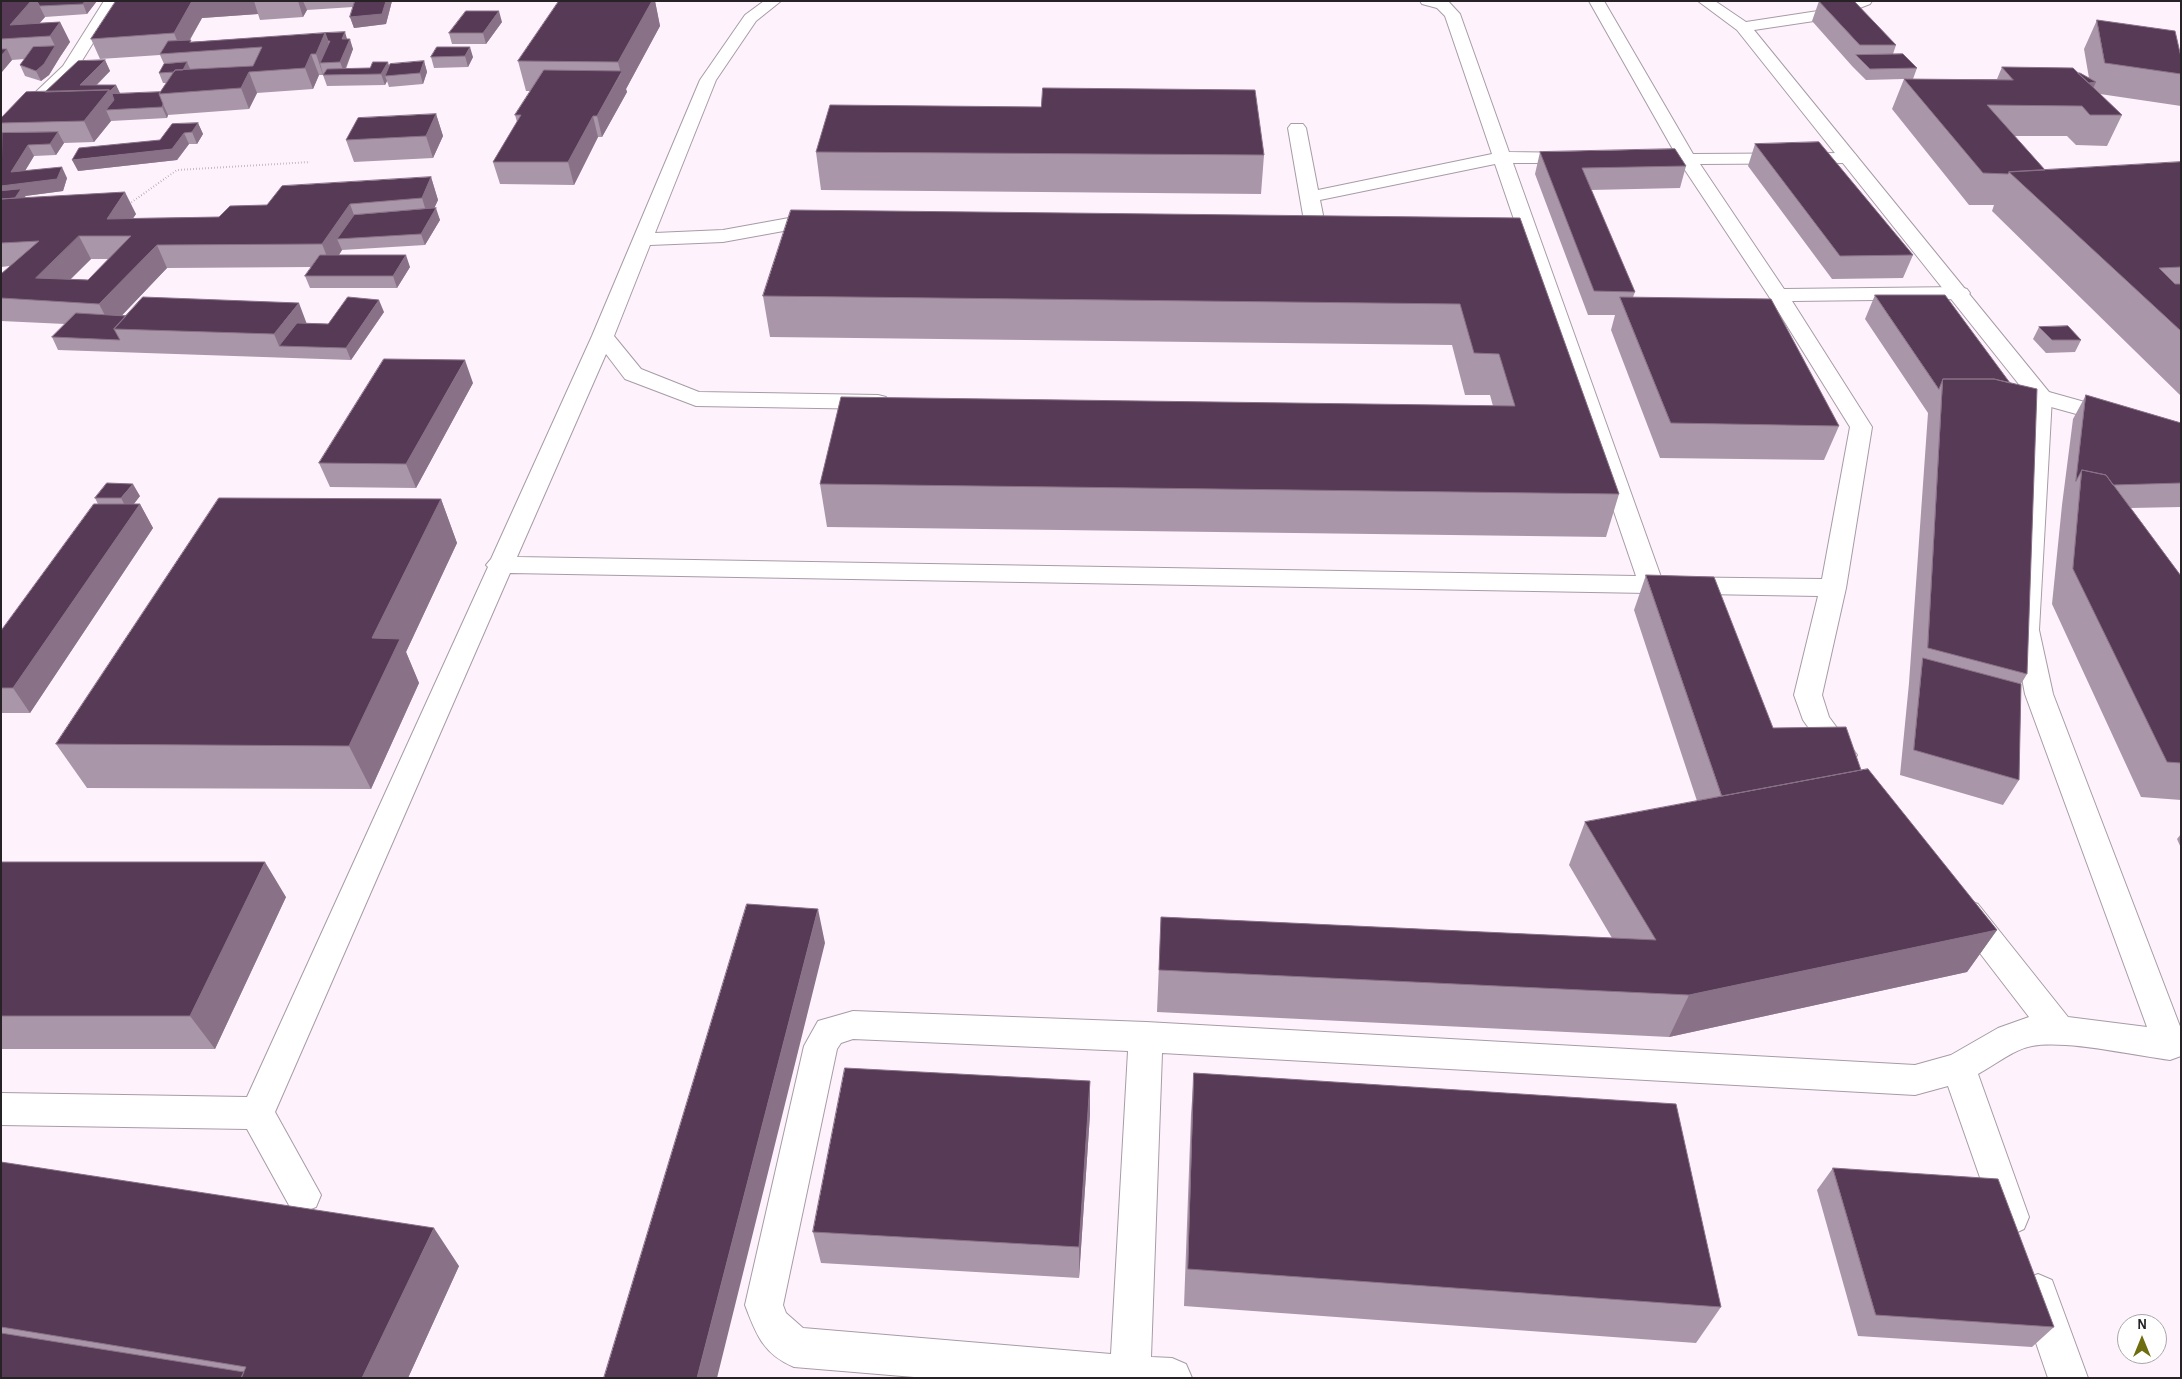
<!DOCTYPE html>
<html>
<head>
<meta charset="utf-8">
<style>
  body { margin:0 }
  #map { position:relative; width:2182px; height:1379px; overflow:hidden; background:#fef3fd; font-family:"Alegreya Sans",sans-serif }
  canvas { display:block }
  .frame { position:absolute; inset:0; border:2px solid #262226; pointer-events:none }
  .north { position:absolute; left:2117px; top:1314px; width:50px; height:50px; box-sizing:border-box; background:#fff; border:1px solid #a8a7a8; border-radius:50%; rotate:0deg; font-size:14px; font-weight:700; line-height:20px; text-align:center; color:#262226 }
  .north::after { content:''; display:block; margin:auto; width:18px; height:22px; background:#6e6d0f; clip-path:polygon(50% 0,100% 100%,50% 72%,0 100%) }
</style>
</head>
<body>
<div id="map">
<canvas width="2182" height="1379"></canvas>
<div class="frame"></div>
<div class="north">N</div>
</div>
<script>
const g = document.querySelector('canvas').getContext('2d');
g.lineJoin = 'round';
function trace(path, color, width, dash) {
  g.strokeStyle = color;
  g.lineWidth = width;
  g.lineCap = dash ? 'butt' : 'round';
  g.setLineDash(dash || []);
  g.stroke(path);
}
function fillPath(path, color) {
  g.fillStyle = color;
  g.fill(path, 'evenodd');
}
const service = new Path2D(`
  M764,1H781L756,21L716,80L655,233L723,230L822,212L829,214L832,218L829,222L822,224L723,242L650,245L614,336L641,369L699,392L878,395L886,397L889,402L886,407L878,409L696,406L625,379L606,354L517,557L1636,576L1495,164L1320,200L1323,215L1320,219H1306L1303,215L1288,128L1291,124H1303L1306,128L1318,190L1492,154L1445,16L1437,8L1422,4L1420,1H1448L1460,14L1509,152L1576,153L1582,154L1585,158L1582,162L1576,163H1513L1661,577L1822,579L1850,427L1768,295L1681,164L1638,162L1635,158L1638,154L1675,153L1589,1H1604L1693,154L1849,153L1855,154L1858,158L1855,162L1849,163L1700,164L1784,289L1960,287L1967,289L1970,293L1967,297L1960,299L1792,301L1872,427L1846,588L1822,695L1829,717L1857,755L1853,762L1843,766L1833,762L1803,720L1794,695L1818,596L510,573L275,1112L321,1195L316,1207L303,1212L290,1207L247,1129L1,1125V1093L247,1097L488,567L486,565L491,559L592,336L700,80L745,15Z
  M2041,390L2049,392L2052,397L2039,630L2053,694L2181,1029V1056L2170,1060C2132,1055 2068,1040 2032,1046C2014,1049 1995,1065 1978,1074L2029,1217L2024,1229L2011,1235L1998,1229L1948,1086L1915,1095L1162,1053L1151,1357L1172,1358L1186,1364L1192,1378H926L794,1367C763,1354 756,1334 745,1305L804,1046L818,1021L853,1011L1146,1022L1915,1065L1951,1055L1998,1028L2029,1017L1956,922L1951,913L1956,904L1967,900L1978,904L2068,1017L2147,1027L2025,694L2013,630L2030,397L2033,392ZM853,1039L1128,1051L1111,1354L803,1328L786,1313L783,1305L837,1049L841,1043Z
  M2038,1274L2052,1280L2088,1378H2048L2019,1293L2024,1280Z`);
const minor = new Path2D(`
  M104,1H119L75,72L7,139L1,140V125L63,66Z
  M1698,1H1715L1746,22L1831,9L1851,1H1872L1870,4L1834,18L1754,30L2049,392L2181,429V443L2033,402L1737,30Z`);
trace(service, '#a69ca5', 2);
trace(minor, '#a69ca5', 2);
trace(new Path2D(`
  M129,204L177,170L310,162`), '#90888f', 2, [0.5, 2.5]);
fillPath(service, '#fff');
fillPath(minor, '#fff');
fillPath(new Path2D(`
  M1,1H97L87,14L45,17L39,23L60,22L70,42L60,57L49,75L41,81L25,76L20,65L25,59L12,60L1,73Z
  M116,1H392L386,24L354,28L350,17L353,7L307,10L303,17L260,20L258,14L202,18L190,40L191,42L347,39L353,49L346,69L370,68L424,61L427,72L423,84L389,87L387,81L385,85L327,86L323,75V74V75H319L313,89L257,93L249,109L168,115L167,118L111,121L94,142L64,143L56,155L34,156L25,171L67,178L63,191L25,196L26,198L136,214L133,218L219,217L267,205L431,177L438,200L434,208L440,220L425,245L342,250L339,255L410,267L397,288H310L305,276L312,267L167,268L122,315L328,324L384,312L351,360L58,350L52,337L65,324L1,321V274L10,266L1,267V118L45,92L105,60L110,71L97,85H116L120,94L160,92L166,83H163L159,73L164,64L160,55L100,59L91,39ZM91,259H108L88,280L71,279Z
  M559,1H655L660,26L626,89L627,92L602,137H598L574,185L500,184L493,162L517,122L515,115L531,91H526L518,61Z
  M1819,1L1896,45L1893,54L1917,68L1913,79H1997L2002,67L2078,73L2089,78L2084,49L2097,20L2181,57V106L2100,94L2122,115L2107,146L2076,145L2067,136H2014L2045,170L2181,162V396L1992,211L1994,205H1969L1892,109L1904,79L1866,80L1852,66L1812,21Z
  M502,22L486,44H452L449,33Z
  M437,47L473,57L468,67L434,68L431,57Z
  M1041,107L1264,155L1261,194L821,190L816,152Z
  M436,114L443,136L433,158L354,162L346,140Z
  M198,123L203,134L197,144H189L177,160L78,171L160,140Z
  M1755,144L1913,255L1903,278L1832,279L1748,166Z
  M1540,152L1686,166L1680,188L1591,190L1635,292L1633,297L1839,426L1824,460L1660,458L1611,330L1615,315H1588L1535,174Z
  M1520,218L1619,494L1606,537L827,527L820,484L1493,406L1490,395H1465L1452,345L770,337L763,296Z
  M1875,295H1945L2027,674L2021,684L2019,780L2003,805L1900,775L1909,683L1928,413L1865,319Z
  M2039,327L2081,340L2075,352L2046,353L2033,339Z
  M473,383L416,488L330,487L319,463Z
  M2086,395L2181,423V507L2131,508L2181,576V800L2141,797L2052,604L2062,505L2073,419Z
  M140,496L134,504H140L153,528L30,713H1V631L98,504L95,498Z
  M441,499L457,543L406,652L419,683L371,789L87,788L56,744Z
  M1646,575L1773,728L1861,770L1997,930L1967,972L1669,1037L1157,1012L1161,917L1612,938L1569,865L1585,822L1697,801L1634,610Z
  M2181,834V848L2177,839Z
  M1,862L286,897L215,1049H1Z
  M1194,1073L1721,1307L1696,1343L1184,1306L1191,1114Z
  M1090,1081V1114L1079,1278L821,1263L813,1232Z
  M1,1162L459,1266L408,1378H1Z
  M1833,1168L2054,1327L2032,1347L1858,1336L1817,1190Z`), '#aa96a9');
fillPath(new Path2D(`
  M9,1H37L45,17L27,38L10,25Z
  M85,1H97L87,14L83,4Z
  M192,1H254L258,14L202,18L182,53L174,33Z
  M298,1H303L307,10L303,17Z
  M386,1H392L386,24L354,28L350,17Z
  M652,1H655L660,26L626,89L627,92L602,137L597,116L621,74L618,62Z
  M499,11L502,22L486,44L483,33Z
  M60,22L70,42L60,57L49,75L41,81L36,71L55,46L50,36Z
  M345,32L348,42L350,39L353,49L344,72L340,62L342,39Z
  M325,33L332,53L320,63L323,74V75L316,54Z
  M470,47L473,57L468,67L465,56Z
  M7,49L12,60L1,73V56Z
  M311,54L319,75L313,89L305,68Z
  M105,60L110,71L85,96L80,85Z
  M424,61L427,72L423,84L420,73Z
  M187,62L192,73L182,71Z
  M388,62L391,73L385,76L387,81L385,85L381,74Z
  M249,72L257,93L249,109L241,88Z
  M2096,82L2091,93L2064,87Z
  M116,85L121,95L106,110L111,121L94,142L84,121L109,90Z
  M163,104L168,115L167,118L162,107Z
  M436,114L443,136L433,158L426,136Z
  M593,116L598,137L574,185L568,162Z
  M198,123L203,134L197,144L192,132Z
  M58,132L64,143L56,155L50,144Z
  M184,133L189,144L177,160L78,171L72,160L172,149Z
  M28,145L34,156L17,184L11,172Z
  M62,167L67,178L63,191L25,196L27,201L1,199V186Z
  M431,177L438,200L429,220L436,208L440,220L425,245L421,234L429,221L422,198Z
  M125,192L136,214L121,236L107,219Z
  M350,204L358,226L337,239L342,250L331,267L322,244Z
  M79,236L91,259L48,301L36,278Z
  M157,245L167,268L111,327L99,304Z
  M406,255L410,267L397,288L393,276Z
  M379,300L384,312L351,360L346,348Z
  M299,303L308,327L279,346L274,334Z
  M465,360L473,383L416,488L406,464Z
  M133,484L140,496L128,511L121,498Z
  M441,499L457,543L406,652L419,683L371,789L349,746L372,638Z
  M140,504L153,528L30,713L13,688Z
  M265,862L286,897L215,1049L190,1016Z
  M818,909L825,943L717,1378H697Z
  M1997,930L1967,972L1669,1037L1689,995Z
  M1090,1081V1114L1079,1278V1247Z
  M434,1228L459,1266L408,1378H362Z`), '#897287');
const building = new Path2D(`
  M1,1H31L10,25L60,22L50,36L1,39Z
  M37,1H85L83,4L40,6Z
  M116,1H192L174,33L91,39Z
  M355,1H386L382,14L350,17Z
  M559,1H652L618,62L518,61Z
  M1819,1H1854L1896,45H1860Z
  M466,11H499L483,33H449Z
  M2097,20L2175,31L2181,57V74L2105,63Z
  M345,32L342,39H350L340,62L320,63L330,41H328L325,33Z
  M325,33L316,54H311L305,68L249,72L241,88L159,94L175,70L253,66L262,47L160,54L168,41L191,40L190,42Z
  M55,46L44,64L36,71L20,65L33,47Z
  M437,47H470L465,56L431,57Z
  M1,49H7L1,56Z
  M1903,54L1917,68L1870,69L1856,55Z
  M105,60L80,85H116L110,91L109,90L45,92L78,61Z
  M424,61L420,73L385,76L390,64Z
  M187,62L183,70H175L174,72L159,73L164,64Z
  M373,62H388L381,74L323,75L327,69L370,68Z
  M2002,67L2073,68L2122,115H2090L2082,106L1987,105L2045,170L2009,172L2008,174L1983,173L1904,79L2013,80Z
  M544,70L622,71L597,116H593L568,162H493L521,115H515Z
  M2078,73H2080L2096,82L2089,83Z
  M1043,88L1255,90L1264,155L816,152L830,105L1041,107Z
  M109,90L84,121L1,123V118L26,92Z
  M160,92L159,94L163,104L162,107L106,110L114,100L112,94Z
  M436,114L426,136L346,140L358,118Z
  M198,123L192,132L184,133L172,149L72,160L79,148L160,140L172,124Z
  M58,132L50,144L28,145L11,172L62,167L57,179L1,186L2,133Z
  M1819,142L1913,255L1840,256L1755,144Z
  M1675,149L1686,166L1582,168L1635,292L1594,291L1540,152Z
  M2181,162V267L2159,268L2175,284H2181V331L2009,172Z
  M431,177L422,198L350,204L322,244L157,245L99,304L1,298V274L39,241L1,243V199L125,192L107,219L219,217L230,206L267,205L282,186ZM79,236H131L88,280L36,278Z
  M21,189L15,198L1,199V191Z
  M436,208L421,234L337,239L354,215Z
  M791,210L1520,218L1619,494L820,484L841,397L1515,406L1499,354L1474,353L1460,304L763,296Z
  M320,255H406L393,276H305Z
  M1875,295H1945L2010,383L1994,379H1943L1939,389Z
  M143,297L299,303L274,334L114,329Z
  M348,297L379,300L346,348L279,346L297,323L328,324Z
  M1620,297L1771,299L1839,426L1671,423Z
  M76,313L126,316L114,329L120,340L52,337Z
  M2068,326L2081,340H2052L2039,327Z
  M384,359L465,360L406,464L319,463Z
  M1943,379H1994L2037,389L2027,674L1928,648Z
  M2086,395L2181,423V483L2113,485L2106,475L2082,470L2076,481Z
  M2082,470L2106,475L2181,576V763L2167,762L2073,569Z
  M107,483L133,484L121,498H95Z
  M219,498L441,499L372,638L400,639L349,746L56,744Z
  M94,504H140L13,688H1V631Z
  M1646,575L1714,577L1773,728L1846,727L1861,770L1722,796Z
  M1923,658L2021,684L2019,780L1914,750Z
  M1868,769L1997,930L1689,995L1159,970L1161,917L1656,940L1585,822Z
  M1,862H265L190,1016H1Z
  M747,904L818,909L697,1378H604Z
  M845,1068L1090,1081L1079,1247L813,1232Z
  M1194,1073L1676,1104L1721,1307L1188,1269Z
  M1,1162L434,1228L362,1378H241L246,1367L1,1327Z
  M1833,1168L1998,1179L2054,1327L1876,1315Z
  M1,1333L244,1372L241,1378H1Z`);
fillPath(building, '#573a55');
trace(building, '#897287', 1);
</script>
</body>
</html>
